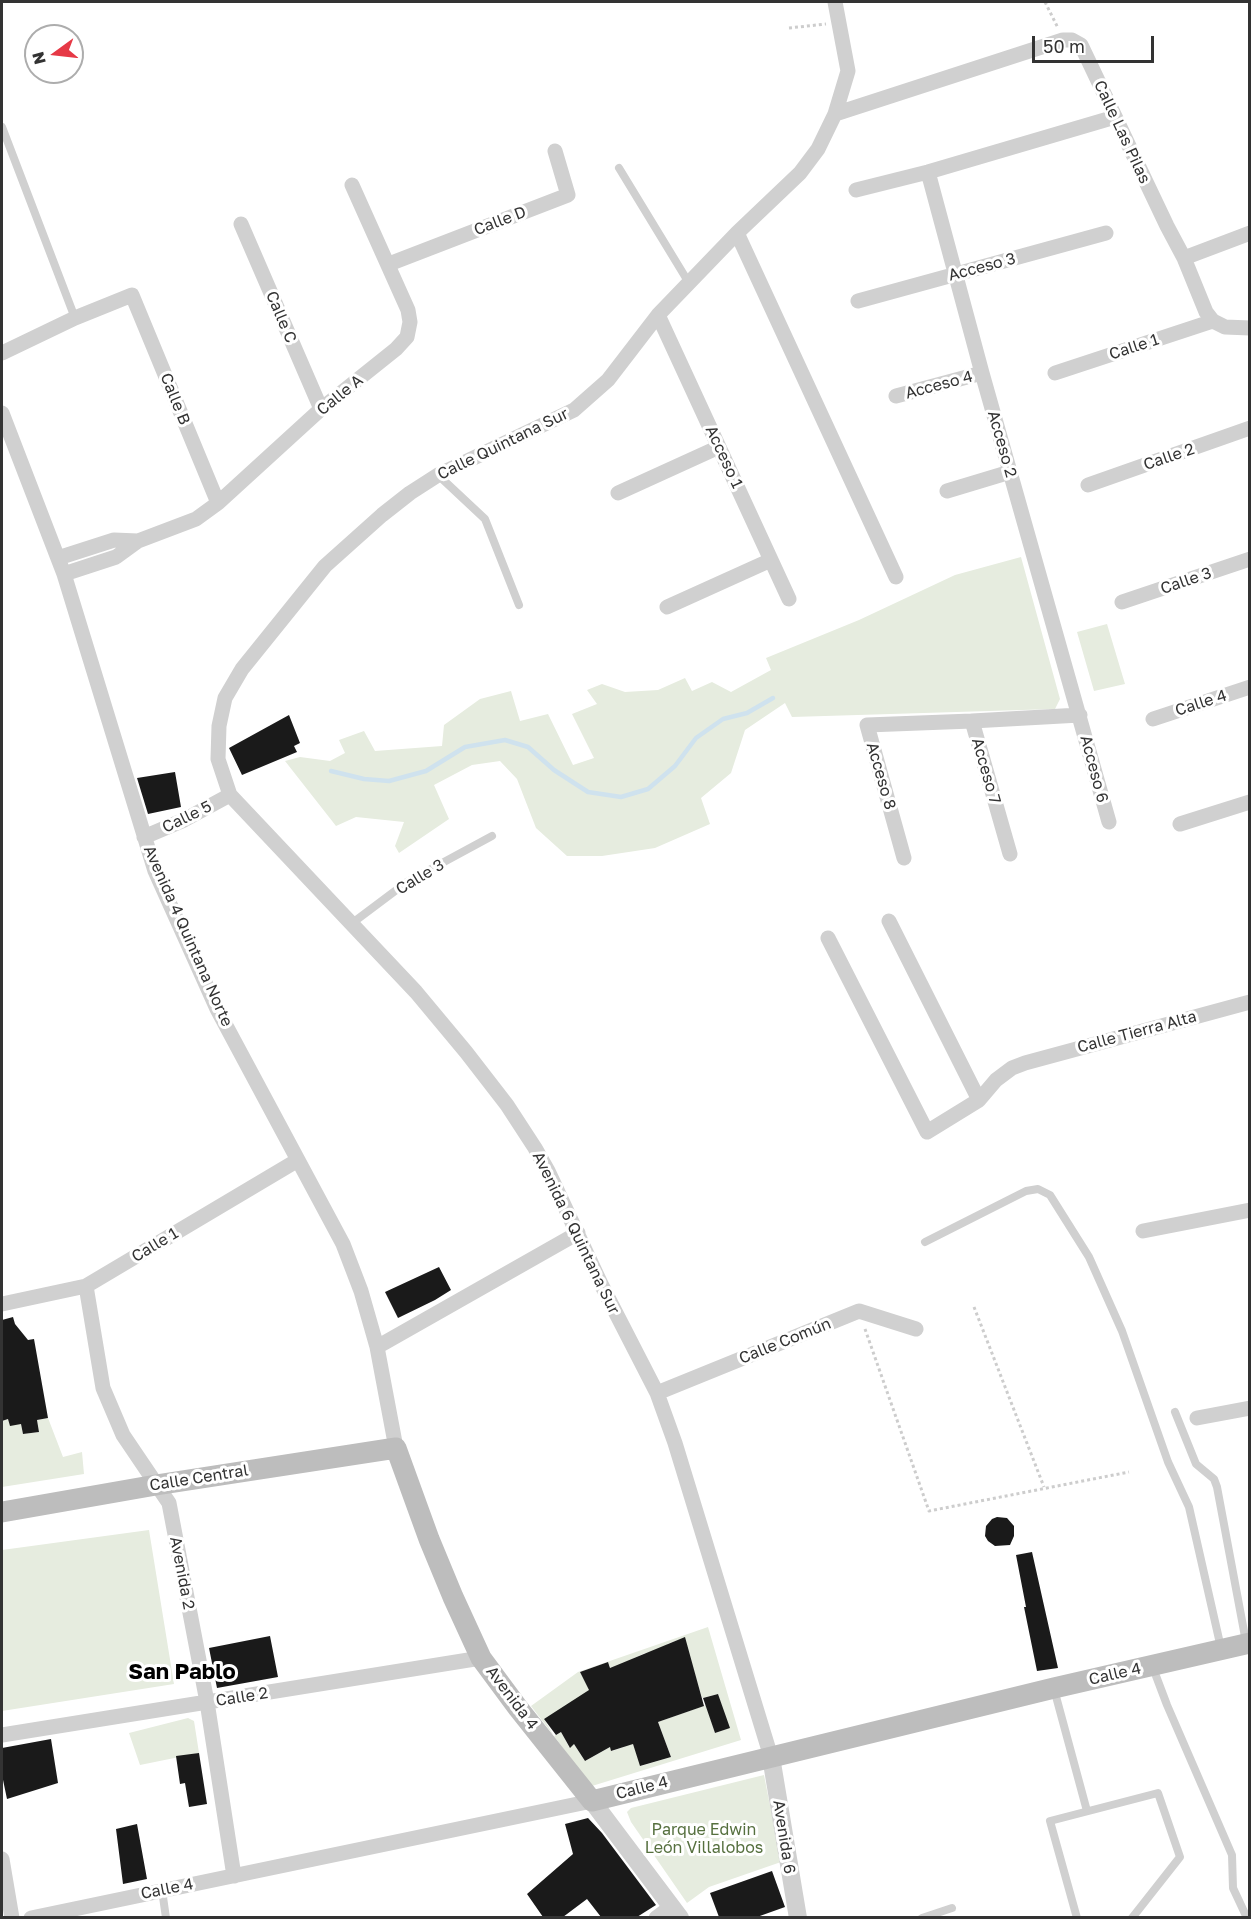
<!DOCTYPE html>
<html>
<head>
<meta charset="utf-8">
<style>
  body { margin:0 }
  #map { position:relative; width:1251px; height:1919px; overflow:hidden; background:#fff; font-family:"Golos Text",sans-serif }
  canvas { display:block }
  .frame { position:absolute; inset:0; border:3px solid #333; pointer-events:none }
  .north { position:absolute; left:24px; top:24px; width:60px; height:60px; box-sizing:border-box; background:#fff; border:2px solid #adadad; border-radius:50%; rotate:255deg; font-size:16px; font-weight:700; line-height:24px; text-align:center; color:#333 }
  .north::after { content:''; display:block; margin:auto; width:21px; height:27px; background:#e63946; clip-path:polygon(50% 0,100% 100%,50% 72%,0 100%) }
  .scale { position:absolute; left:1032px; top:36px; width:122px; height:27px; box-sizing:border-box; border:3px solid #333; border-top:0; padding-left:8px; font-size:18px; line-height:21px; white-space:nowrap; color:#333; -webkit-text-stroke:4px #fff; paint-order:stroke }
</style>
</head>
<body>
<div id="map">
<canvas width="1251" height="1919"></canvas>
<div class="frame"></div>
<div class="north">N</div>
<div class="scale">50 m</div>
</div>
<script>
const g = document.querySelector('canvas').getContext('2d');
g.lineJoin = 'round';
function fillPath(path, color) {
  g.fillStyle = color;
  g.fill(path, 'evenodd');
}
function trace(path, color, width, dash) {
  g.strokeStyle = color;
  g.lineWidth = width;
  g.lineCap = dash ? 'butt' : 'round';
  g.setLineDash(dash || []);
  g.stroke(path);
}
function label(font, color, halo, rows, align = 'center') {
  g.font = font + ' "Golos Text",sans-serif';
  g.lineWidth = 6;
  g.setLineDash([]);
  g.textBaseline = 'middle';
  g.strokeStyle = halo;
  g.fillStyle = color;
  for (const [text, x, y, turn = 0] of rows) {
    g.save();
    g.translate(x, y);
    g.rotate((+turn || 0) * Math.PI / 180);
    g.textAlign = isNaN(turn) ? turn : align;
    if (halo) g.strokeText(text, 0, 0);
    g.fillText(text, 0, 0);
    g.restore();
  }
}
fillPath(new Path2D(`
  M1021,557L1060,699L1055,709L792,717L785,703L745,730L731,773L701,798L710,824L655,848L602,856H567L536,828L517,779L500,761L472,765L434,785L449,819L399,853L395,846L404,822L356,817L336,826L285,761L300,757L330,761L345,753L339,740L364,731L375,751L442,746L444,725L480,699L511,691L520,721L548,714L573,765L594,758L572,714L597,704L587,690L602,684L625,692L658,690L685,678L692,691L712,682L731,692L771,670L766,658L859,620L955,575Z
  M1107,624L1125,684L1094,691L1077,632Z
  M48,1418L63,1457L82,1452L84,1474L2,1487V1421L8,1419L21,1424L23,1434L39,1432L37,1420Z
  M149,1530L174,1684L2,1711V1550Z
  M708,1627L741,1740L592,1786L531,1706L578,1672ZM684,1638L702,1698L718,1694L729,1728L715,1733L706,1705L658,1722L671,1757L641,1766L625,1722L617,1725L624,1747L612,1751L610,1747L585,1761L574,1744L569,1747L561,1732L554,1736L544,1719L591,1693L580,1672L608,1662L622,1696L641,1688L630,1660L645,1653L676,1675L667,1644Z
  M188,1718L194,1721L199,1753L140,1765L129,1733Z
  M764,1775L781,1862L709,1887L687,1903L631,1822L627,1812L631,1808Z`), '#e6ecdf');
trace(new Path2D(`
  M331,771L364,779L389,781L426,771L465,747L505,740L528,747L554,770L588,792L621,797L648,789L675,766L696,738L723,719L747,713L773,698`), '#cfe2ee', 4.5);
fillPath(new Path2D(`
  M289,715L300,743L294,746L297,752L242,775L229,748Z
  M175,772L181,807L148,814L137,778Z
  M439,1267L451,1290L435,1300L398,1318L385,1292Z
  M13,1317L15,1324L28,1340L34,1339L48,1418L37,1420L39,1432L23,1434L21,1424L10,1426L8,1419L2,1421V1320Z
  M997,1517L1007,1518L1014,1526V1536L1010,1545L995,1546L988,1541L985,1536L986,1526L992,1519Z
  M1032,1552L1058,1668L1037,1671L1024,1607H1026L1016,1555Z
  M270,1636L278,1677L217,1688L209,1648Z
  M685,1637L704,1706L658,1722L671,1757L640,1766L633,1744L611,1751L610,1747L585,1761L574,1744L570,1748L561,1732L556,1735L544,1719L589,1690L580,1672L608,1662L610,1668Z
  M718,1694L730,1728L715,1733L703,1698Z
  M51,1739L58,1783L7,1799L2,1775V1748Z
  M199,1753L207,1804L189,1807L185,1783L180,1784L176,1756Z
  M588,1818L602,1833L656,1905L637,1917H601L587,1899L563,1917H543L527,1894L573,1854L565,1824Z
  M137,1824L147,1879L123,1884L116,1829Z
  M772,1871L785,1907L757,1917H719L710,1893Z`), '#1a1a1a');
trace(new Path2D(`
  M1045,2L1058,28
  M789,28L826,24
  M974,1307L1044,1487
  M865,1329L929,1511L1129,1472`), '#cdcdcd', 3, [3, 3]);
trace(new Path2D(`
  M2,127L75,318
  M619,168L689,283
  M438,475L485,519L519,605
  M351,924L407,882L492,836
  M925,1242L1026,1191L1038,1189L1050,1195L1089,1257L1122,1331L1168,1462L1189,1507L1221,1648
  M1175,1412L1196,1464L1214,1479L1217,1487L1246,1642
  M1153,1668L1167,1705L1232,1855L1233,1888L1247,1918
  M1054,1689L1087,1811
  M162,1890L166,1918
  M922,1918L952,1908
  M1077,1918L1050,1821L1158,1793L1180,1857L1132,1918`), '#d0d0d0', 8);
trace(new Path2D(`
  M835,114L1063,40H1072L1081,45L1167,226L1184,258L1206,312L1213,321L1225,327L1250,328
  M928,172L982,373L1109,822
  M856,190L928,172L1115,117
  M241,224L321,409
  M737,233L896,577
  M1184,258L1250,233
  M389,264L568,195L555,151
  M858,301L1106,233
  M658,315L789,599
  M2,353L75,318L132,295L218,503
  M1055,373L1213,321
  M896,396L982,373
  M2,413L64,574L155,871L217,1009L343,1244L361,1291L377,1347L396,1448
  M1088,485L1250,428
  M947,491L1010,472
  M618,493L719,447
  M58,558L114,540L138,541
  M64,574L116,557L138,541L196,519L218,503L321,409L396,349L407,337L410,322L408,310L352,185
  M1122,602L1250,559
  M667,607L771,560
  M1153,719L1250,687
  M1180,824L1250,802
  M144,837L184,820L230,795
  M1010,854L972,721L1080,715
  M904,858L867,725L972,721
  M889,921L979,1100
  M828,938L927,1132L979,1100L996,1080L1012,1068L1025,1063L1250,1002
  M1143,1231L1250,1210
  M86,1286L103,1388L123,1435L169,1503L207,1702L234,1876
  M2,1304L86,1286L298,1160
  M377,1347L578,1233
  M657,1393L859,1311L916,1329
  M1197,1418L1250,1408
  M2,1735L481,1658
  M771,1757L675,1443L657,1393L601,1284L548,1171L535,1148L507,1105L466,1052L416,992L230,795L218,759L219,726L225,698L242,669L325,566L382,515L410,493L438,475L574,410L608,380L658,315L737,233L800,173L818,149L835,114L848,71L835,2
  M2,1859L12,1918
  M31,1918L592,1801
  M656,1918L672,1906`), '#d0d0d0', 15);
trace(new Path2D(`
  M771,1757L798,1918
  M592,1801L680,1918`), '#d0d0d0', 18);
trace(new Path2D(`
  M2,1512L156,1485L396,1448L429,1539L453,1597L481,1658L518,1708L592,1801L1054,1688L1250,1643`), '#bdbdbd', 21);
label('16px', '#333', '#fff', [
  ["Calle Las Pilas",1122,132,65],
  ["Calle D",500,221,-21],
  ["Acceso 3",982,267,-15],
  ["Calle C",281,317,67],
  ["Calle 1",1134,347,-18],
  ["Acceso 4",939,385,-15],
  ["Calle A",340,395,-39],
  ["Calle B",175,399,68],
  ["Calle Quintana Sur",503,444,-26],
  ["Acceso 2",1002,444,74],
  ["Acceso 1",724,457,65],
  ["Calle 2",1169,457,-19],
  ["Calle 3",1186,581,-19],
  ["Calle 4",1201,703,-18],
  ["Acceso 6",1094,769,75],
  ["Acceso 7",986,771,74],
  ["Acceso 8",881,776,74],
  ["Calle 5",187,817,-26],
  ["Calle 3",420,877,-31],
  ["Avenida 4 Quintana Norte",188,936,66],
  ["Calle Tierra Alta",1137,1032,-15],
  ["Avenida 6 Quintana Sur",576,1233,64],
  ["Calle 1",155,1245,-31],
  ["Calle Común",785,1341,-22],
  ["Calle Central",199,1478,-9],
  ["Avenida 2",182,1573,79],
  ["Calle 4",1115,1674,-13],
  ["Calle 2",242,1697,-9],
  ["Avenida 4",512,1698,53],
  ["Calle 4",642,1788,-14],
  ["Avenida 6",784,1837,81],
  ["Calle 4",167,1889,-11]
]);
label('16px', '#56703f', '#fff', [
  ["Parque Edwin",704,1830],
  ["León Villalobos",704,1848]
]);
label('bold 22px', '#000', '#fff', [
  ["San Pablo",182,1672]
]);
</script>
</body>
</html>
